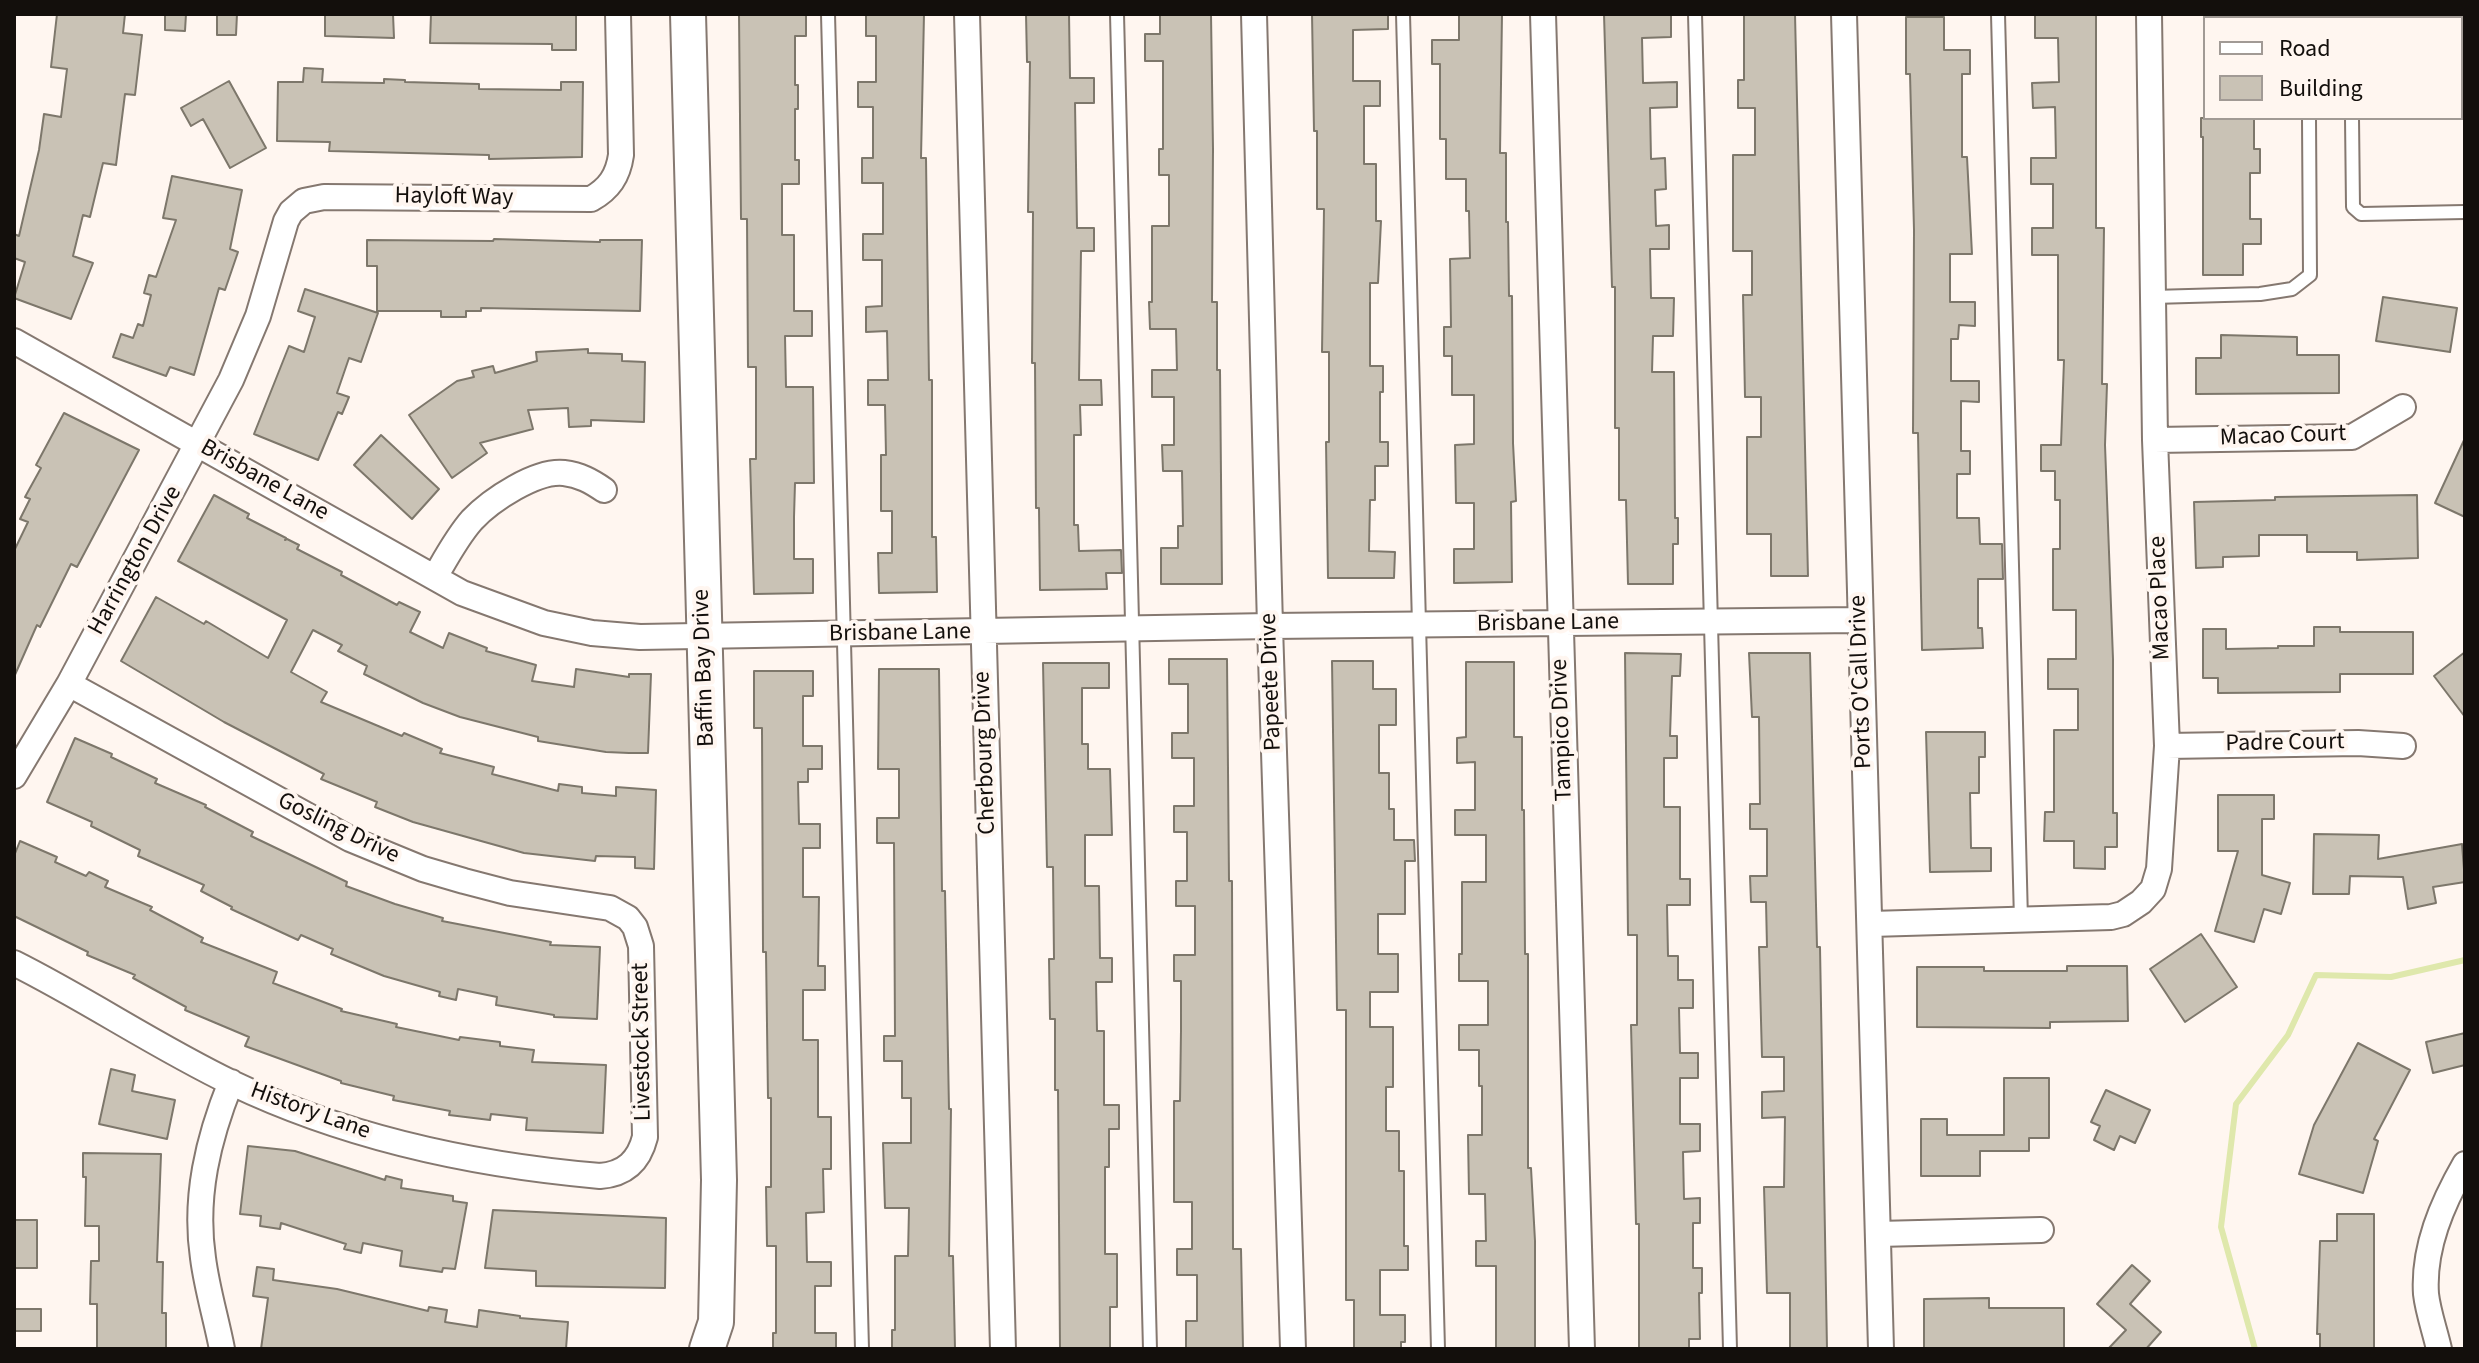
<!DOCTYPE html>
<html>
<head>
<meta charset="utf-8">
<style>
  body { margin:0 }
  #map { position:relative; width:2479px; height:1363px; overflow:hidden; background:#fff6f0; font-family:"Source Sans 3",sans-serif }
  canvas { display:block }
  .frame { position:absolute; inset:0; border:16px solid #130f0c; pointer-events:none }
  .legend { position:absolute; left:2203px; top:16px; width:260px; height:104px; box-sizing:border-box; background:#fff6f0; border:2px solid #a19a95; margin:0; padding:10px 14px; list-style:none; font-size:24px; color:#130f0c }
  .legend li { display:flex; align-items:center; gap:16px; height:40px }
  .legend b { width:40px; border:2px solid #a19a95 }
</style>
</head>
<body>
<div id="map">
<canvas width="2479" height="1363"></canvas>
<div class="frame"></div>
<ul class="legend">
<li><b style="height:10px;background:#fff"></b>Road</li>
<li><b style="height:22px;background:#c9c2b5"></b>Building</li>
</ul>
</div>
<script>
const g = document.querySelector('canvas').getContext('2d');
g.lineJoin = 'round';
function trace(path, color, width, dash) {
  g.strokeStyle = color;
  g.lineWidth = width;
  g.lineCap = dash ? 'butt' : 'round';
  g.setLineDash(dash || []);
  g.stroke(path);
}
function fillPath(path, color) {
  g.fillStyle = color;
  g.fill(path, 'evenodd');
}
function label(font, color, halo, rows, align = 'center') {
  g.font = font + ' "Source Sans 3",sans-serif';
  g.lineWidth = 8;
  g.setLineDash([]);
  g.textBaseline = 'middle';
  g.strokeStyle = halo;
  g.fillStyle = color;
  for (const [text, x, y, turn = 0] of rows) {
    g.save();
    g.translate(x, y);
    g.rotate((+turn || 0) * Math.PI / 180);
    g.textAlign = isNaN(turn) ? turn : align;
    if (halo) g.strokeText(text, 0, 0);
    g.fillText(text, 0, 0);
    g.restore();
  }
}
trace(new Path2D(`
  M2255,1349L2221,1227L2236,1104L2288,1035L2316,975L2391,977L2465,960`), '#dfe8ac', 6);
const building = new Path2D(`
  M57,14H125L123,33L142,35L135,95L125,94L116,165L103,163L90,217L83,215L73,256L93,263L71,319L14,298L25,262L14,258V234L19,236L39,150L44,114L61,117L67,69L51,67Z
  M165,14H186L185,31L165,30Z
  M217,14H237L236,35H217Z
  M325,14H393L394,38L325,36Z
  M431,14H576V50H552V44L430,43Z
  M739,14H806V36H795V85H798V109H795V160H799V184H782V235H794V311H812V336H785L786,387H813L814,483H795L794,517V559H813V593L754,594L750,459H756V367H748L747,219H741Z
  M866,14H924L921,158H926L929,380H932V537H936L937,592L879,593L878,553H892V511H881V455H886L885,405H868V380H888L887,331L866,332V307L882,306V260H863V234H883V183H862V158H873V107H858V82H876V36H866Z
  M1026,14H1069L1070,78H1094V103H1075L1077,228H1094V251H1081L1079,380H1101L1102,405H1080L1081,435H1074V525H1078L1079,551L1121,550L1122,573H1106L1107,589L1040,590L1039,508H1036L1035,363H1032L1033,212H1028L1030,62H1027Z
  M1160,14H1211L1213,149L1212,302H1217V370H1220L1222,584H1161V548H1178V526H1183L1182,471H1163L1162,445H1174V397H1152V370H1177L1176,329H1150L1149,302H1152V226H1169V175H1159V149H1163V61H1145V34H1160Z
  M1312,14H1388V29L1353,30V81H1380V106H1364V164H1376V221H1381L1378,283H1370V366H1383V392H1380V442H1388V466H1375V500H1370L1369,551L1395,552L1394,578H1328L1326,442H1329V352H1322L1324,209H1317V131H1314Z
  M1459,14H1502L1500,153H1506V222H1508L1509,296H1512L1513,443L1516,501L1511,502L1512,582L1454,583V549H1474V503H1456L1455,445L1474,444V395H1452V356H1444V327H1451L1450,259L1470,258L1469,211H1466V179H1446V139H1440V64H1432V40H1459Z
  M1604,14H1671V37L1642,38L1643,83L1677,82V107L1650,108L1651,159L1665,158L1666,189L1655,190L1656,226L1669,225V249H1650L1651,298H1674L1673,336H1653L1652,372H1674L1675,518H1678V544H1673V584H1628L1626,500H1619V428H1615V287H1612Z
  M1744,14H1795L1808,576H1771V534H1747V437H1761V397H1745L1743,295H1752V251H1733V155H1755V108H1738V80H1744Z
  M2035,14H2096V228H2104L2102,384H2107L2105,445L2113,659V813H2117V847H2105V869L2074,868V841H2044L2045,812H2054V730H2078V689H2048V659H2076V610H2053V549H2060V500H2055V471H2041V445H2061L2064,360H2058V255H2032V228H2053V184H2031V158H2056L2055,107L2033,108L2032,83L2059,82L2058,38H2035Z
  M1906,17H1944V50H1970V74H1962V157H1967L1972,254H1950V302H1975V326L1959,325L1958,339H1951V381H1979V402L1961,401V451H1970V474H1957V518H1979L1980,544H2002L2003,579H1978V628H1982L1983,648L1922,650L1918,433H1913L1914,230L1910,74H1906Z
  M304,68L323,69L322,82L384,83V79L405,80V82L479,84V89L561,90V82H583L582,157L489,159V155L329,151L330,142L277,141L278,82H303Z
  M229,81L266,148L230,168L203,119L191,126L181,108Z
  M2201,118H2254V149H2260V173H2250V219H2261V244H2243V275H2203V137H2201Z
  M172,176L242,190L230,249L238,252L225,290L219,288L194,375L170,367L166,376L113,357L121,334L133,338L138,324L143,326L151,295L144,293L149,275L156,277L176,220L163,218Z
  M494,239L600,242V240H642L640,311L481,308V311H466V317H441V311H377V266H367V240L493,241Z
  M305,289L378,313L361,362L349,358L337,393L349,397L342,414L338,412L318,460L254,434L289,346L304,352L315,317L298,311Z
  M2383,297L2457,308L2450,352L2376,341Z
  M2221,335L2297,337V355H2339V393L2196,394V358H2221Z
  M588,349V353L622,354V361L645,362L644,422L591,420V426L569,427L568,408L528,410L533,429L480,443L487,453L452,478L409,415L457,381L474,377L472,371L493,366L495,373L537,361L536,352Z
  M64,413L139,450L77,567L71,564L40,627L37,625L14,677V551L28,522L20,519L30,499L25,497L41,468L36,465Z
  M381,435L439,489L412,519L354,465Z
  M2465,438V517L2435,503Z
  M214,495L249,514L247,518L286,538L285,540L287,539L299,545L297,549L342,572L341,575L397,605L399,602L420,612L410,632L443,648L449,633L487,648L486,651L536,665L532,681L574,687L576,669L629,677V674H651L648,753H629L606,752L538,741V737L460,717L423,703L364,674L367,666L338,651L342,645L313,630L291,672L327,692L321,702L402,736L404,733L442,749L440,753L494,767L492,774L558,791L559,784L582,787V793L616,796V787L656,790L654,869L635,868V857L596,856L595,861L524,853L413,822L375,807L377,802L321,779L324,774L224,722L121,661L156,597L204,624L206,621L268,658L287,620L178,561Z
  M2417,495L2418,558L2357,560V552H2307V535H2259V556L2223,557V567L2196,568L2194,502L2275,500V497Z
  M2314,627H2340V632H2413V674H2340V692L2218,693V678H2203V629H2226V649L2278,648V646H2314Z
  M2465,652V717L2434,676Z
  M1625,653L1681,654L1680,676H1672L1670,736H1677V758H1664V807H1680V879H1690V905H1667L1668,956H1678V980H1693V1008H1679L1680,1053H1698V1078H1680V1124H1700V1151L1683,1152L1684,1199L1700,1198V1223H1693V1268H1702V1293H1699L1700,1339H1689V1349H1639V1224H1636L1631,1025H1637V935H1628Z
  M1749,653H1810L1817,947H1820L1827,1349H1790V1293H1767L1764,1187H1784L1785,1117L1762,1118V1092L1784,1091V1057H1762L1759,947H1767L1766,902H1751L1750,876H1767V829H1750V804H1760L1759,717H1752Z
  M1169,659H1227L1229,881H1232L1233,1249H1241L1243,1349L1186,1348V1321H1197V1275H1177V1249H1192V1202H1174V1101H1180L1181,1030V981H1174V955H1195V906H1176V881H1187V832H1174V806H1194V758H1172V733H1188V684H1169Z
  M1332,661H1373V689H1396V725H1379V773H1389V809H1394V840H1414L1415,861H1405V914H1378V954H1398V992H1370V1027H1393V1087H1386V1131H1399V1171H1404V1246H1408V1270H1380V1315H1405V1342H1401V1349H1354V1300H1346V1010H1337Z
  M1466,662H1514V737H1522V810H1524L1525,954H1528V1168H1531L1535,1241V1349H1496V1266H1476V1241H1486L1485,1194H1469L1468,1135H1482V1086H1479V1050H1459V1025H1488V981H1459V954H1462V882H1486V835H1455V810H1475V762L1457,763V738L1466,737Z
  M1043,663H1109V688H1082V744H1088V769H1110L1112,835H1085V886H1099L1100,958H1112V982H1096L1097,1031H1104V1105H1119V1129H1109V1167H1105V1254H1117V1307H1110V1349H1060L1058,1090H1055V1019H1050L1049,959H1054L1053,867H1047Z
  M879,669H939L942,891H945L949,1109H951L949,1256H953L955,1349H892V1330H895V1256H908L909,1208H885L883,1143H911V1098H902V1061H884V1036H895L894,843H877V818H899V769H878Z
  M754,671H813V696H803V746H822V769H808V782H798L799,824H820V848H803V897H819L818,966H825V990H803V1040H818V1117H831V1169H823L824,1212L806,1213L807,1262H831V1286H815V1333H836V1349H773V1333H776V1246H767L766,1187H771V1098H768L766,952H763L762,728H754Z
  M1926,732H1985V757H1979V793H1970L1971,848H1991V871L1930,872Z
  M75,738L112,754L111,757L157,779L155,783L206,805L205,807L253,832L251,836L347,882L346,886L395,904L443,918L442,921L551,942L550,945L600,947L597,1019L554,1017V1015L496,1005L497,997L458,989L456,1000L439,996L440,992L384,976L331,954L333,949L301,935L298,940L231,909L232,907L201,891L204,885L138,856L140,850L91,826L92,822L47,802Z
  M2218,795H2274V819H2262V875L2290,883L2281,914L2264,909L2254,942L2215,931L2238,851H2218Z
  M2314,834L2379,835L2378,859L2462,844L2465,882L2433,887L2436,903L2408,909L2403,877L2350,876L2349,894H2313Z
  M20,841L57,857L55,862L86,876L89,872L108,881L105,887L152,907L150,910L203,938L201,942L277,972L273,983L342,1009L341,1011L397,1024L396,1027L459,1040L460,1037L500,1042V1046L534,1050L532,1062L606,1065L603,1133L526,1130L527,1118L491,1114L490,1120L449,1115L450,1111L393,1100L394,1096L341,1083V1081L245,1046L249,1037L185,1010L186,1007L133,978L135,975L87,955L88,952L14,916V856Z
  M2201,934L2237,987L2185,1022L2150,969Z
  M2067,966H2127L2128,1021L2050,1022V1028L1917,1027V967H1984V971H2067Z
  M2465,1033V1065L2433,1073L2426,1042Z
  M2358,1043L2410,1070L2374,1139L2378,1141L2363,1193L2299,1174L2314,1125Z
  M111,1069L135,1075L132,1091L175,1100L167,1139L99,1124Z
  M2004,1078H2049V1138H2029V1151H1980V1176H1921V1119H1947V1135H2004Z
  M2106,1090L2150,1110L2135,1143L2120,1136L2114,1150L2094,1140L2100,1126L2091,1122Z
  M248,1146L295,1151L385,1180L386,1176L402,1180L401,1188L453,1196V1201L467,1203L455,1269L443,1268L442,1272L400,1266L402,1251L363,1243L361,1253L344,1249L346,1244L281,1223L280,1229L260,1226L261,1216L240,1214Z
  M83,1153L161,1154L157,1262H163L162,1313H166V1349H97V1304H90L91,1261H99V1226H85L86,1177H83Z
  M493,1210L666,1218L665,1288L536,1286V1271L485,1268Z
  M2337,1214H2374V1349H2320V1334H2317L2320,1241H2337Z
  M14,1220H37V1268H14Z
  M2132,1265L2150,1281L2130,1304L2161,1332L2146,1349H2108L2126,1330L2097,1304Z
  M257,1267L274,1269L273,1280L337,1289L428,1311L429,1307L447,1310L445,1322L477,1327L479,1310L520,1316V1318L568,1322L566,1349H261L268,1298L253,1296Z
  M1989,1298V1308H2064V1349H1924V1299Z
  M14,1309H41V1331H14Z`);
fillPath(building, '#c9c2b5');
trace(building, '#7d776b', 2);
const lane = new Path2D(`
  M828,14L862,1349
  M1117,14L1150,1349
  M1403,14L1438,1349
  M1695,14L1730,1349
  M1998,14L2021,920
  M2308,14V18
  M2351,14V18
  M2383,14L2388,18
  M2461,86L2465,90
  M2352,118L2353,207L2361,214L2465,212
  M2153,297L2260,294L2292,289L2310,275L2309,118`);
const street = new Path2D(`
  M967,14L1003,1349
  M1254,14L1270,626L1293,1349
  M1543,14L1582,1349
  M1844,14L1881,1349
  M14,341L462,593L544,623L592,633L640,637L1270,626L1859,620
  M2155,440L2352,437L2403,407
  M435,577C446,558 457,537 472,520C491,500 536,470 564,473C580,475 591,481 604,490
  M2167,746L2358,743L2403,746
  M14,776L69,684L231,380L258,316L286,221L291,212L304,201L324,197L591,199C609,189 618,176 621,155L618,14
  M1871,924L2111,917L2123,914L2141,902L2153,889L2159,869L2167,746L2155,440L2149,14
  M14,963C88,1000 157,1047 232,1083C347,1138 473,1165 600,1176C625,1174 639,1161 645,1137L641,946L635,927L628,918L610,908L510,893L464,881L423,869L350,839L69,684
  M1878,1234L2041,1230
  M222,1349C216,1318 207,1289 203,1258C194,1197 208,1139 231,1082
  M2439,1349C2435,1331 2428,1312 2426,1294C2423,1248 2442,1204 2465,1164`);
const secondary = new Path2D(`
  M688,14L719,1180L716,1322L707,1349`);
trace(lane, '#857870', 16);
trace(street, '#857870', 28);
trace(secondary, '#857870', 38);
trace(lane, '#fff', 12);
trace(street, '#fff', 24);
trace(secondary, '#fff', 34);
label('24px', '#130f0c', '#fff6f0', [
  ["Hayloft Way",454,198,1],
  ["Macao Court",2283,437,-2],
  ["Brisbane Lane",264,481,29],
  ["Harrington Drive",136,561,-61],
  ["Macao Place",2161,598,-92],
  ["Brisbane Lane",1548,624,-1],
  ["Brisbane Lane",900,634,-1],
  ["Baffin Bay Drive",705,668,-92],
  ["Papeete Drive",1272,682,-92],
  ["Ports O'Call Drive",1862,682,-92],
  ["Tampico Drive",1563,730,-92],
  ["Padre Court",2285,744,-1],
  ["Cherbourg Drive",986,753,-92],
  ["Gosling Drive",338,829,26],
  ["Livestock Street",643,1042,-91],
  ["History Lane",310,1112,20]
]);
</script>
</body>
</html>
